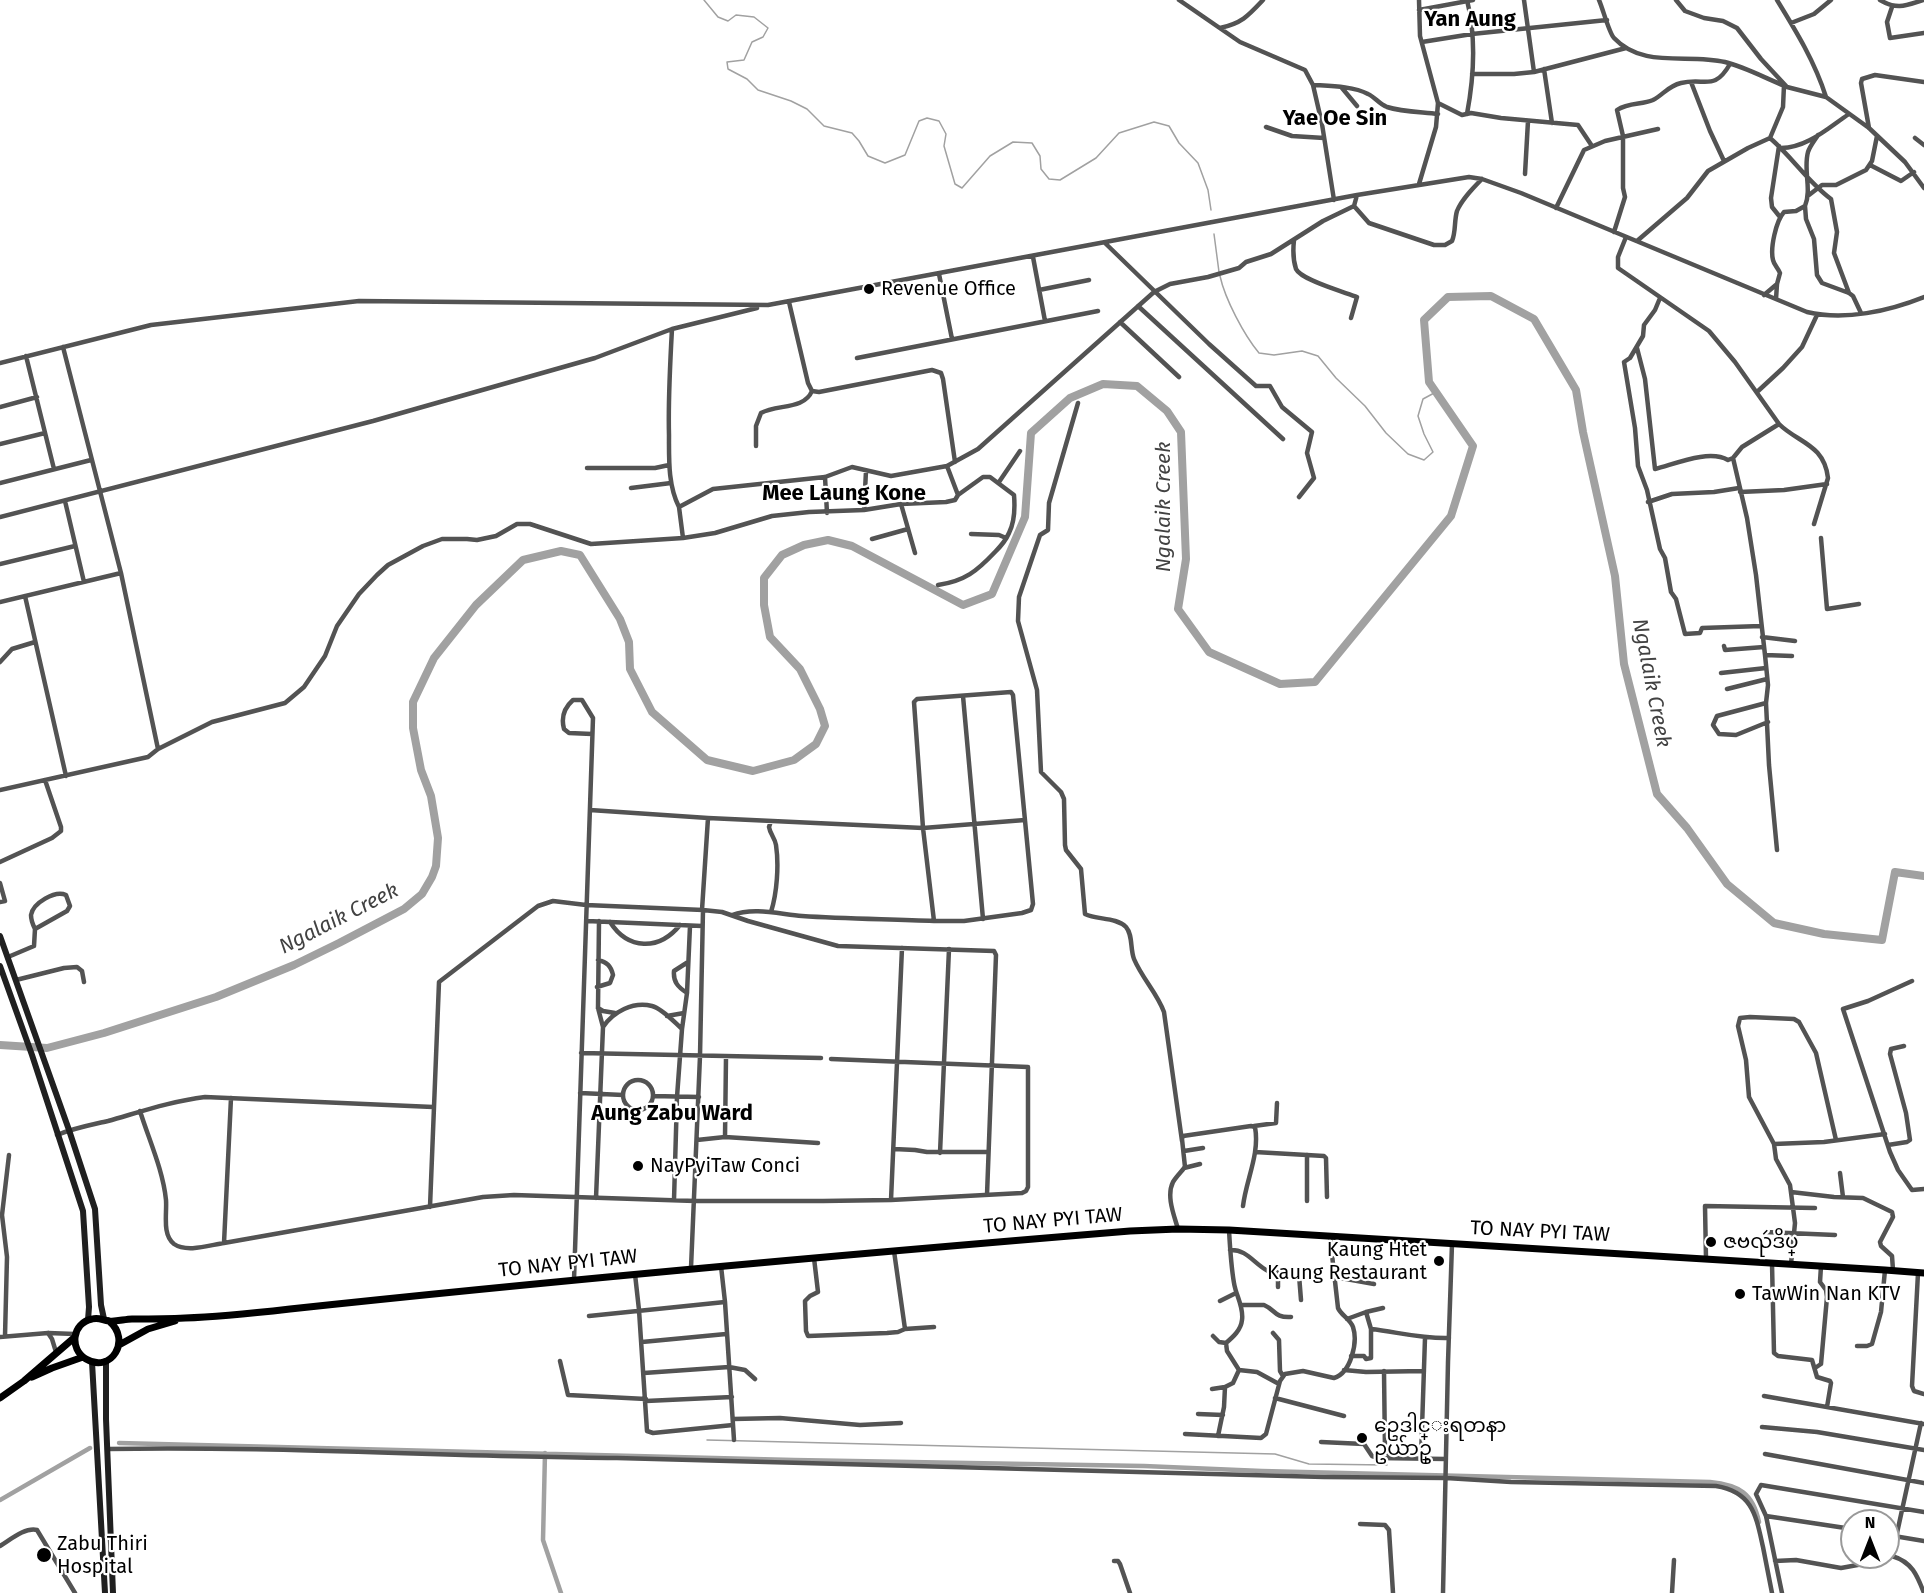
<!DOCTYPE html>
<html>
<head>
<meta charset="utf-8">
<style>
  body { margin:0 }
  #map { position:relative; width:1924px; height:1593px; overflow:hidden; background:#fff; font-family:"Fira Sans",sans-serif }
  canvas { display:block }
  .north { position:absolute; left:1840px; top:1509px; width:60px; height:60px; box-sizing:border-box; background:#fff; border:2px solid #999; border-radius:50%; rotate:0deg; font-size:16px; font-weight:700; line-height:24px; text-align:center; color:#000 }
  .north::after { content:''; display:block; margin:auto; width:21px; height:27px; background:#000; clip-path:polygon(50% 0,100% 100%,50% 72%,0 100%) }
</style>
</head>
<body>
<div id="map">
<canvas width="1924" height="1593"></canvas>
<div class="north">N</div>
</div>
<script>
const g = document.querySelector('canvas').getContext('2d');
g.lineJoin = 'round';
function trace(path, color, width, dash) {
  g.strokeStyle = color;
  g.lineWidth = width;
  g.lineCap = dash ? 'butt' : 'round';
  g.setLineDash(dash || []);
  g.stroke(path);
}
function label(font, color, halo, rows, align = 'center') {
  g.font = font + ' "Fira Sans","Noto Sans Myanmar",sans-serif';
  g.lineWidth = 4.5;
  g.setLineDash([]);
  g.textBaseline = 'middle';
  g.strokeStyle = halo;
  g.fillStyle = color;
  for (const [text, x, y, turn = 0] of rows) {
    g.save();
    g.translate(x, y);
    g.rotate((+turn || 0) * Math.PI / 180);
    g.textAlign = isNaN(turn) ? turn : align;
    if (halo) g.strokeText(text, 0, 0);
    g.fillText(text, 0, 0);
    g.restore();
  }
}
trace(new Path2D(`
  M704,0L718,17L728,21L736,15L754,17L768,28L763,37L752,42L744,60L727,62L728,69L747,79L758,90L791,101L807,109L824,126L852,133L859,141L868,156L885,163L905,155L919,121L927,118L939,121L946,134L944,146L955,184L962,188L990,156L1013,142L1032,143L1040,156L1041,169L1049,179L1060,180L1096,158L1119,133L1154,122L1169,126L1179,143L1198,163L1208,190L1211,210
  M1214,234L1219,272
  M1220,276C1225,299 1244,335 1259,353L1274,355L1302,351L1318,356L1336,378L1365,406L1386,433L1408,454L1424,460L1433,452L1424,434L1418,416L1423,399L1436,392
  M707,1440L1275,1454L1309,1464L1387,1465`), '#a1a1a1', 1.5);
trace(new Path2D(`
  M119,1443L794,1460L1144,1466L1262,1471L1710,1482C1739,1485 1753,1493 1759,1522
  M545,1453L543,1540L561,1593
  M0,1500L90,1448`), '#a1a1a1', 4.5);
trace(new Path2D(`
  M0,1045L47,1048L104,1033L216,997L294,965L339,943L404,909L422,894L432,877L436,866L438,838L431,796L421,770L413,728V702L434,658L476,605L523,560L561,551L580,555L620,619L629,642L630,669L652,712L707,760L753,771L794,760L816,744L825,726L820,709L800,669L770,637L764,605V578L782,555L804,545L828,540L852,546L963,605L992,594L1025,517L1031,433L1070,398L1103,384L1137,386L1167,411L1181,432L1186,559L1178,609L1209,652L1280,684L1315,682L1451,516L1473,446L1429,382L1424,320L1448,297L1491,296L1534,319L1576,390L1583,432L1615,576L1624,664L1657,794L1687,828L1727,884L1774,923L1824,934L1882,940L1895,872L1924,876`), '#a1a1a1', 8);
trace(new Path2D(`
  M1179,0L1240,42L1305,70L1313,85L1322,124L1334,200
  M1419,0L1420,36L1438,103L1436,127L1419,184
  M1467,0C1476,36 1474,77 1467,114
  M1524,0L1534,72
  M1599,0C1603,9 1609,33 1614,38C1643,69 1688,53 1725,62C1745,67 1765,78 1785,86
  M1676,0L1685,11L1704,18L1723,21L1737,28L1761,59L1787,87L1826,97L1869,128L1905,162L1924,188
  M1777,0C1796,31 1815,62 1826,97
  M1880,0C1897,10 1905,6 1923,0
  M1892,7L1887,22L1890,38L1924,33
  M1419,10L1473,0
  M1791,23L1814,14L1831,0
  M1220,28C1242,23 1248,16 1263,0
  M1422,42L1472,34L1607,20
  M1544,69L1552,123
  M1472,74H1514L1534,72L1626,48
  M1691,82L1710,131L1724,161
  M1313,85C1330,86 1353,86 1368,94C1375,97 1379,104 1387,107C1402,112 1422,112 1438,114
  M1342,88L1357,106
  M1438,103L1462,115L1471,113L1501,118L1578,125L1592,146
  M1266,127L1292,136L1324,138
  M1869,128L1861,83L1862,79L1875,75L1924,82
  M1770,138C1792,157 1808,182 1831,199L1837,232L1834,253L1849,293
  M1915,138L1924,145
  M1779,146L1771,198L1772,207L1780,217
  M1781,148C1807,148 1828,128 1849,114
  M1870,165L1901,181L1914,172
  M1525,174L1528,121
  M1809,195L1822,185H1836L1866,170L1872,161L1877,136
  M1354,206L1369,223L1434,245H1445L1452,241C1456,232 1454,221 1457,211C1462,199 1473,188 1482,179
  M1805,206L1806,219L1814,239L1817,275L1822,283L1849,293L1853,296L1861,313
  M1556,208L1584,150L1605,141L1658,129
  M1614,232L1625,197L1623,188V136L1617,110C1629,102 1642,105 1653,100C1663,95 1668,86 1681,83C1705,77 1714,92 1730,64
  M1626,237L1618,257V268L1709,331L1735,362L1779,424C1798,443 1824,444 1828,478L1814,524
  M1294,240C1293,249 1293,260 1296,269C1301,280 1344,292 1357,297L1351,318
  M1637,241L1687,198L1708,171L1748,148L1770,138L1783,107L1784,85
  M1105,243L1209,344L1256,386H1270L1282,407L1312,432L1307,453L1314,478L1299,497
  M1033,257L1045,321
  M939,274L952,339
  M1039,290L1089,280
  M1764,295L1777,284
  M1660,298L1655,310L1644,325L1643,336L1630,358L1624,362L1635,428L1638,466L1647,490L1660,549L1665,558L1671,592L1676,599L1685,634L1700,633L1702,628L1761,626
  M1776,299L1777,284L1780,273C1778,268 1774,265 1773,260C1770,248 1776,221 1784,212L1796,211L1805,206C1812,189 1803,170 1808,152C1810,146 1815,140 1818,135
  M789,302L808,383L812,391L819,392L932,370L941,373L943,379L955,462
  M1138,306L1283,439
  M1120,322L1179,377
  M672,329C670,365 668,400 669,435C669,460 668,485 679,507
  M63,347L121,573L158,749
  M1637,348L1645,379L1655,469C1675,464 1709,449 1728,460L1733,458
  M26,356L54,469
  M857,358L1098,311
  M0,363L151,325L359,301L768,305L1357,195L1469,177L1482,179L1521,193L1807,312C1845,321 1889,311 1924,297
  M1757,392L1783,368L1802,347L1817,315
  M1078,403L1049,503L1048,530L1040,535L1019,597L1018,621L1037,690L1041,772L1061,792L1064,799L1065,845L1066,850L1081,869L1085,914C1097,920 1116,917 1126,927C1133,935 1130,949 1134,959C1142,978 1157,993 1164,1012L1182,1141
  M0,407L37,397
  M0,444L45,433
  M756,446V426L761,413C777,404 804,410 812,391
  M947,466L958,495
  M587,468H655L669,465
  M825,477L827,513
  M999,482L1020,451
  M0,483L91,460
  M631,488L671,483
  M1740,492L1784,490L1827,484
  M65,501L84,582
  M1648,502L1672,494L1714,492L1739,488
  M901,504L915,553
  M864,510L866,471
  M0,517L373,421L595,358L672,329L757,308
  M971,534L999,535L1006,538
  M683,538L679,507L713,489L825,477L852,467L891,476L947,466L978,449L1154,292L1170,284L1208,277L1239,268L1246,262L1271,254L1323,221L1354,206L1357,195
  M1821,538L1827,609L1859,604
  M872,539L908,529
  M0,564L75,546
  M25,596L66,776
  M0,602L121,573
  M1762,637L1795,641
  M1724,646L1725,650L1764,647
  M1765,655L1792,656
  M0,662L12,649L35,642
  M1721,673L1766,668
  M1727,689L1767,679
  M963,696L983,919
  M1766,703L1717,716L1713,725L1719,734L1736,735L1768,722
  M0,790L148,757L158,749L212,722L285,703L304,687L325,656L337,626L359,594L377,575L388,565L423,546L442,539H467L477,540L496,536L517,524H530L591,544L683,538L715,533L772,516L809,512L864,510L901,504L946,502L955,500L958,495L983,477H990L1014,495C1015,507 1014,523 1009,533C1006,540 1000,547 995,552C977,571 965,581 938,585
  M590,810L708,818L923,828L1025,820
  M771,821L769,827C770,834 775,838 776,845C779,865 777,893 771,912
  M1777,850L1769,765L1766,703L1768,685L1765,655L1756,575L1747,518L1733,458L1742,447L1779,424
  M0,862L52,838L61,831V827L45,780
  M0,883L5,901L0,902
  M702,910L708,818
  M732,915C754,907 779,914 802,916C846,919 890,919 934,921H964L1022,913L1031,910L1033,904L1013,695L1011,692L917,699L914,702L923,828L934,921
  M587,921L702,926
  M599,921L598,1008L603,1027
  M610,922C628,950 659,951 680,925
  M8,957L34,946L35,929L67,911L70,906L66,895C55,890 33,903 31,915C31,920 33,925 35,929
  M16,980L64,968L77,967L82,971L84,982
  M1912,981L1868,1001L1843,1009L1890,1152L1898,1170L1912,1190L1924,1189
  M597,987L610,983L613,975C611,966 607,962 598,960
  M687,993C678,987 673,982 674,971L688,962
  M598,1008L603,1011L615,1013
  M667,1016L684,1013
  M682,1029L687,993L690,926
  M581,1053L821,1058
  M623 1095a15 15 0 1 1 30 0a15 15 0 1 1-30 0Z
  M580,1093L623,1095
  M653,1096L699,1097
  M140,1111C149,1140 163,1170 166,1200C167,1214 162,1235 174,1244C187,1253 210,1245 224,1243L483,1197L514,1195L695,1201H823L891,1200L1022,1193L1026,1191L1028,1187V1067L831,1059
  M1254,1126L1276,1123L1277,1103
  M57,1135C74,1128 91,1125 108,1121C140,1112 172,1101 205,1097L433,1107
  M725,1137L726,1057
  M697,1140L725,1137L818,1143
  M1774,1144L1824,1142L1885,1134
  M1888,1145L1907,1142L1910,1140L1906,1113L1890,1054L1891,1049L1904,1046
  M894,1149L915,1150L927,1152H988
  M1184,1151L1203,1148
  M1255,1152L1324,1156L1326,1158L1327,1197
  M940,1153L949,949
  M1184,1168L1200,1164
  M1840,1173L1843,1197
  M1791,1192L1834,1197L1863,1198L1892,1212L1893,1217L1880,1242L1881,1246L1892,1256L1893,1270
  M596,1198L603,1027C613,1012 633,1001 652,1006C663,1009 674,1022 682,1029L677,1097L674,1200
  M891,1200L902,948
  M1307,1201V1155
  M430,1207L439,982L538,906L553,901L586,905L703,910L722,912L748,921L838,946L994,951L996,955L987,1195
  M1178,1229C1174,1215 1166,1196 1173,1182C1176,1177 1181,1172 1185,1167L1182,1139L1183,1136L1251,1126L1255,1127C1260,1154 1246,1180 1243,1206
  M1765,1232L1835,1235
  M224,1243L231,1098
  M1230,1250C1247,1249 1254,1264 1268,1271C1277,1275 1287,1270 1296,1271L1299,1275L1301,1300
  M894,1251L905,1329
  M814,1258L818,1292L810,1296L805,1301L806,1331L808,1336L887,1333L898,1332L905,1329L934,1327
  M1706,1259L1705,1206L1815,1208
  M1772,1263L1774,1353L1778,1356L1812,1360L1817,1377L1830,1381L1831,1383L1827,1407
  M1791,1264L1795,1223L1790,1185L1776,1159L1774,1144L1749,1097L1746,1060L1738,1026L1740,1018L1750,1017L1794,1019L1799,1022L1816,1053L1836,1140
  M721,1266L725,1302
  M691,1268L700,1056L703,910
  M1278,1273V1287
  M1918,1273L1912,1386L1914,1391L1924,1394
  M635,1274L639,1310L647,1431L653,1433L733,1425
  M1335,1277L1374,1284
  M574,1280L593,718L582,700H573C564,708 561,718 564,729L569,733L592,734
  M1220,1301L1236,1293
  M1241,1305H1264C1276,1310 1274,1318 1291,1317
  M589,1316L725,1302L734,1440
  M1347,1319L1366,1312L1383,1308
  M1371,1329C1397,1332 1422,1339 1449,1338
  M48,1333L52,1339L56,1352
  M1273,1333L1279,1340L1280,1371L1283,1376
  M5,1336L7,1257L2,1215L9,1155
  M1213,1336L1219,1342L1226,1343
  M0,1337L48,1333L75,1334
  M642,1342L726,1334
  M1857,1346H1867L1872,1344L1881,1312L1885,1270
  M1351,1356H1364L1366,1359L1371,1358V1329L1366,1312
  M560,1361L568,1395L646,1399
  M1815,1368L1821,1364L1827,1297L1826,1290L1820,1282L1821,1266
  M1239,1370L1257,1372L1279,1384
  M1344,1370L1366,1372L1424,1371
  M1384,1371L1385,1452L1389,1454V1458
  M644,1373L729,1367L745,1370L755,1379
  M1212,1389L1225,1387
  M1764,1396L1924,1424
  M1275,1398L1344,1416
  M646,1401L732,1397
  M1198,1414L1223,1415
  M733,1419L780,1418L860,1425L901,1423
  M1762,1427L1817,1432L1924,1450
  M1185,1434L1261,1438L1266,1434L1280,1381L1285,1374L1303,1371L1334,1378C1351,1373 1358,1342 1353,1327C1350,1319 1341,1315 1338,1308L1330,1237
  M1218,1436L1224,1407L1225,1387L1233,1383L1239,1370L1227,1351L1226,1343C1233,1337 1241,1330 1242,1320C1244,1307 1236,1296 1234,1283C1231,1266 1230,1248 1229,1230
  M1321,1442L1364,1444L1372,1456L1378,1458L1446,1459
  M107,1449C277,1446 447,1457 617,1458L1324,1477L1446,1478L1511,1482L1716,1486C1753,1492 1756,1516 1763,1547C1766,1562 1769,1578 1772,1593
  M1765,1454L1924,1483
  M1421,1458L1425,1338
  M1766,1516L1852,1529
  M1360,1524L1385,1525L1389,1530L1393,1593
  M1888,1535L1924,1541
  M0,1546C10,1540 25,1527 37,1530L75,1593
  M1892,1556C1912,1562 1917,1575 1924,1593
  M1114,1561H1118L1120,1564L1130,1593
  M1775,1561L1796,1560L1841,1568L1885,1560L1892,1556L1921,1423
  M1443,1593L1448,1362L1452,1244
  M1672,1593L1674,1560
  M1782,1593L1766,1516L1756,1494L1761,1485L1924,1512`), '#535353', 4.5);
trace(new Path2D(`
  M0,936L69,1130L95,1209L101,1305L104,1319
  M0,966L32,1055L83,1211L89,1307L88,1320
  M106,1361V1419L113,1593
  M92,1362L105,1593`), '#202020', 6);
trace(new Path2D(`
  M109,1321C132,1340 111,1374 86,1359C69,1349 72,1323 92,1319C99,1317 102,1320 109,1321C116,1322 125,1319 132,1319C150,1319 167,1319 185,1318C220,1317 255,1313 290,1309C570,1279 850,1254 1130,1231L1178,1229L1229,1230L1885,1270L1924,1273
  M119,1345L148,1329L175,1321
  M32,1377L52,1368L83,1357
  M0,1398L24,1381L75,1337`), '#000', 7);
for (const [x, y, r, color] of [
  [869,289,6,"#000"],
  [638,1166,6,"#000"],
  [1711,1242,6,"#000"],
  [1439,1261,6,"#000"],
  [1740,1294,6,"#000"],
  [1362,1438,6,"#000"],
  [44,1555,8,"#000"]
]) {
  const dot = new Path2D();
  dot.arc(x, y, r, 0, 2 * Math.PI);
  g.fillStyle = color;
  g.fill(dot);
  trace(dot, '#fff', 2);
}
label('20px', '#000', '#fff', [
  ["Revenue Office",881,289],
  ["NayPyiTaw Conci",650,1166],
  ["ဇဗၺဴဒိပ္",1723,1242],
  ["Kaung Htet",1427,1250,"right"],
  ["Kaung Restaurant",1427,1273,"right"],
  ["TawWin Nan KTV",1752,1294],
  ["ဥေဒါင္းရတနာ",1374,1426],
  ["ဥယ်ာဥ္",1374,1449],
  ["Zabu Thiri",57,1544],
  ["Hospital",57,1567]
], 'left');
label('20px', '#000', '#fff', [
  ["TO NAY PYI TAW",1053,1221,-5],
  ["TO NAY PYI TAW",1540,1232,3],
  ["TO NAY PYI TAW",568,1264,-6]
]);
label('italic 21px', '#424242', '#fff', [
  ["Ngalaik Creek",1164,507,-90],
  ["Ngalaik Creek",1651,683,79],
  ["Ngalaik Creek",339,919,-27]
]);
label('bold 22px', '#000', '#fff', [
  ["Yan Aung",1470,20],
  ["Yae Oe Sin",1335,119],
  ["Mee Laung Kone",844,494],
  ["Aung Zabu Ward",672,1114]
]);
</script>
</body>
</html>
